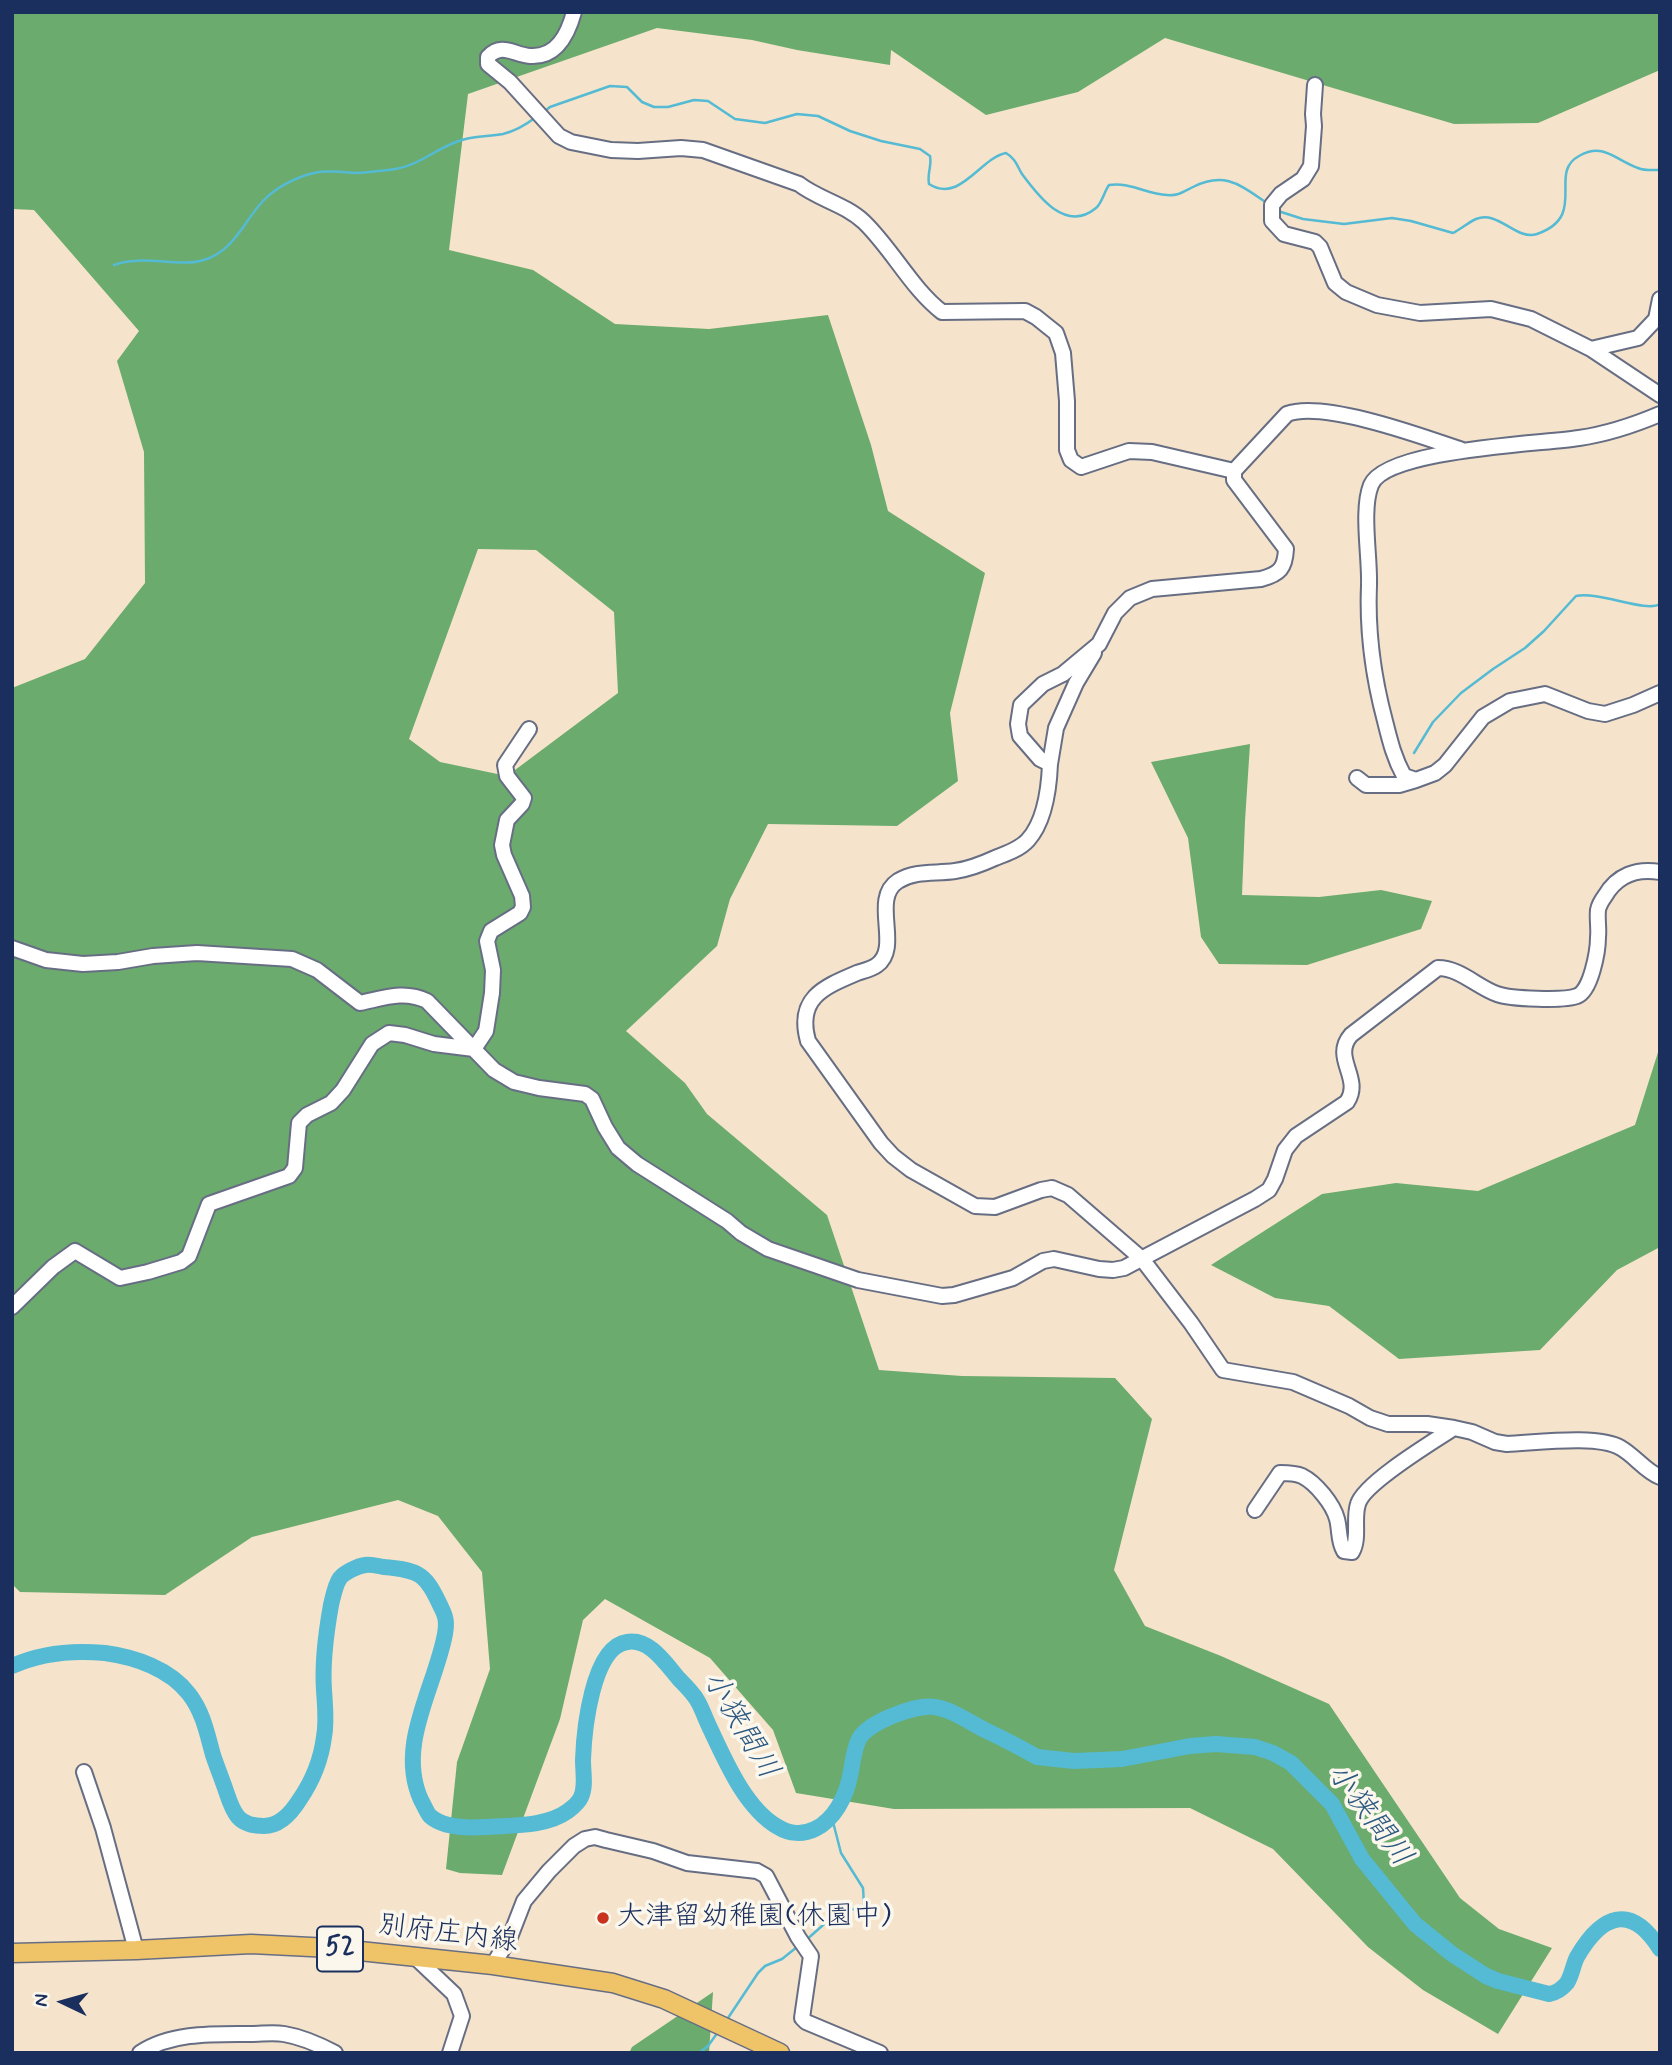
<!DOCTYPE html>
<html>
<head>
<meta charset="utf-8">
<style>
  body { margin:0 }
  #map { position:relative; width:1672px; height:2065px; overflow:hidden; background:#f5e4cb; font-family:Mynerve,sans-serif }
  canvas { display:block }
  .frame { position:absolute; inset:0; border:14px solid #1b2f5e; pointer-events:none }
  .north { position:absolute; left:28px; top:1967px; width:70px; height:70px; -webkit-text-stroke:5px #fbf7ec; paint-order:stroke; rotate:275deg; font-size:19px; font-weight:700; line-height:28px; text-align:center; color:#1b2f5e }
  .north::after { content:''; display:block; margin:auto; width:24px; height:32px; background:#1b2f5e; clip-path:polygon(50% 0,100% 100%,50% 72%,0 100%) }
</style>
</head>
<body>
<div id="map">
<canvas width="1672" height="2065"></canvas>
<div class="frame"></div>
<div class="north">N</div>
</div>
<script>
const g = document.querySelector('canvas').getContext('2d');
g.lineJoin = 'round';
function fillPath(path, color) {
  g.fillStyle = color;
  g.fill(path, 'evenodd');
}
function trace(path, color, width, dash) {
  g.strokeStyle = color;
  g.lineWidth = width;
  g.lineCap = dash ? 'butt' : 'round';
  g.setLineDash(dash || []);
  g.stroke(path);
}
function label(font, color, halo, rows, align = 'center') {
  g.font = font + ' Mynerve,"Klee One",sans-serif';
  g.lineWidth = 7;
  g.setLineDash([]);
  g.textBaseline = 'middle';
  g.strokeStyle = halo;
  g.fillStyle = color;
  for (const [text, x, y, turn = 0] of rows) {
    g.save();
    g.translate(x, y);
    g.rotate((+turn || 0) * Math.PI / 180);
    g.textAlign = isNaN(turn) ? turn : align;
    if (halo) g.strokeText(text, 0, 0);
    g.fillText(text, 0, 0);
    g.restore();
  }
}
fillPath(new Path2D(`
  M12,12H1660V70L1538,123L1454,124L1165,38L1078,92L986,115L891,50L890,65L797,50L752,40L657,28L468,94L449,250L533,270L615,324L709,329L828,315L871,445L888,511L985,573L950,713L958,781L897,826L768,824L730,899L717,946L626,1031L685,1083L707,1114L827,1215L879,1370L962,1376L1115,1378L1152,1419L1114,1570L1145,1626L1221,1656L1329,1704L1460,1898L1499,1929L1552,1948L1498,2034L1423,1990L1368,1947L1273,1849L1190,1808L894,1809L796,1793L773,1730L710,1658L605,1599L583,1620L560,1719L502,1875L460,1873L446,1869L457,1762L490,1669L482,1572L438,1516L398,1500L252,1537L165,1595L20,1592L12,1584V688L85,659L145,583L144,452L117,361L139,331L34,210L12,209ZM478,549L536,550L614,612L618,693L507,776L440,762L409,739Z
  M1250,744L1245,821L1242,895L1319,897L1381,890L1432,901L1421,929L1307,965L1219,964L1201,937L1188,838L1151,762Z
  M1660,1046V1247L1617,1270L1540,1350L1399,1359L1329,1306L1275,1298L1211,1265L1322,1194L1396,1183L1478,1191L1635,1125Z
  M713,1992L709,2053H629L632,2047Z`), '#6bab6d');
trace(new Path2D(`
  M545,111L550,107L610,86L627,87L642,102L654,107H668L694,100L708,101L735,119L765,123L797,114L818,116L850,131L881,141L920,149L930,156C932,166 927,173 929,184C960,204 980,158 1006,153C1016,159 1017,166 1022,174C1039,197 1066,233 1096,208C1102,203 1104,192 1109,185C1131,182 1146,194 1167,195C1178,196 1183,192 1193,187C1225,171 1240,185 1267,203
  M1278,211L1303,219L1344,224L1392,218L1411,221L1453,233C1461,229 1469,222 1476,219C1499,210 1516,241 1537,234C1589,216 1547,173 1579,156C1604,142 1615,160 1638,168C1645,171 1652,170 1660,170
  M114,265C141,254 180,268 204,260C234,251 244,221 263,201C275,188 296,177 314,173C328,170 342,172 356,173C367,173 378,171 388,170C418,167 430,152 456,142C472,135 487,137 503,134C515,131 527,124 536,117
  M1414,753L1433,722L1461,693L1493,669L1525,648L1544,631L1576,596C1599,591 1646,613 1660,604
  M805,1941L839,1911L861,1908L864,1904L863,1888L841,1853L832,1818
  M726,2021L758,1973L765,1966L782,1959L797,1947
  M699,2053L708,2046L718,2032`), '#55bad3', 2.5);
trace(new Path2D(`
  M12,1666C41,1653 74,1650 105,1653C135,1657 170,1669 189,1694C203,1712 207,1733 213,1755C217,1767 222,1779 226,1791C229,1800 232,1810 238,1817C244,1824 254,1826 264,1826C280,1826 292,1812 300,1799C313,1780 321,1760 324,1737C327,1721 325,1706 324,1690C322,1662 326,1633 331,1605C333,1597 335,1585 340,1578C345,1572 358,1566 365,1565C371,1564 378,1566 384,1567C421,1570 426,1575 441,1607C446,1617 447,1622 445,1634C435,1688 396,1745 421,1800C423,1803 427,1813 430,1816C443,1828 469,1828 485,1827C512,1825 546,1827 568,1811C572,1808 579,1802 581,1797C586,1787 583,1772 583,1760C584,1731 592,1647 627,1642C650,1638 666,1664 679,1679C685,1685 693,1693 697,1700C702,1708 705,1718 709,1726C725,1760 745,1808 778,1827C789,1834 803,1835 815,1829C834,1820 846,1797 850,1776C853,1764 853,1751 859,1739C868,1722 916,1704 935,1707C954,1710 970,1723 987,1731C1004,1739 1021,1748 1037,1757L1074,1761L1122,1759L1190,1746L1216,1744L1255,1747L1273,1753L1291,1763L1332,1804L1362,1859L1415,1924L1452,1954L1486,1976L1498,1981L1549,1994C1556,1993 1562,1989 1567,1983C1572,1975 1573,1965 1577,1957C1602,1914 1631,1903 1660,1949`), '#55bad3', 16);
const minor = new Path2D(`
  M574,12C568,34 557,58 530,56C514,55 502,42 488,57V64L510,82L559,136L571,142L611,150L638,151L681,148L703,150L799,184C818,199 845,204 864,222C892,249 912,289 942,312L1025,311L1036,317L1056,333L1063,353L1067,401V450L1071,460L1081,467L1129,451L1152,452L1234,471
  M1315,85L1313,114L1314,126L1311,166L1303,179L1281,194L1272,205V221L1284,234L1315,242L1320,247L1335,283L1346,292L1377,305L1420,313L1491,309L1531,319L1591,349L1660,395
  M1591,349L1638,338L1656,319L1660,299
  M1660,414C1634,425 1607,434 1579,438C1542,444 1386,449 1371,485C1361,510 1370,556 1369,585C1367,631 1373,676 1385,721C1390,741 1394,758 1404,776L1416,780L1435,773L1445,765L1483,717L1510,701L1545,694L1588,711L1605,714L1633,705L1660,693
  M1234,471V480L1286,549C1285,568 1280,574 1261,579L1152,589L1130,598L1115,613L1099,644L1063,674L1043,684L1021,705L1018,724L1020,736L1040,759L1050,764C1049,789 1045,821 1028,840C1020,849 1006,854 995,858C982,864 970,869 955,871C935,874 916,870 898,881C870,899 902,947 877,965C872,969 863,971 857,973C824,987 796,998 808,1041L881,1143L893,1156L911,1170L975,1206L995,1207L1041,1190L1052,1188L1068,1195L1142,1259L1191,1323L1223,1370L1293,1382L1349,1406L1370,1418L1388,1424H1427L1454,1428L1472,1432L1495,1442L1507,1444C1535,1443 1598,1434 1621,1448C1635,1456 1645,1471 1660,1477
  M1234,471L1287,414C1323,400 1424,437 1462,450
  M1050,764L1056,728L1076,683L1094,653
  M1357,778L1366,785H1399L1416,780
  M12,948L46,960L83,964L118,962L153,956L197,953L292,959L317,970L360,1003C384,998 404,990 427,1001L494,1070L514,1082L539,1088L585,1094L592,1099L605,1127L618,1148L637,1164L727,1221L741,1233L768,1249L858,1280L942,1296L954,1295L1013,1278L1043,1261L1054,1259L1099,1269L1113,1270L1124,1268L1255,1199L1269,1190L1275,1179L1285,1150L1296,1136L1347,1102C1363,1078 1331,1058 1351,1035L1438,968C1460,968 1477,987 1497,994C1510,999 1565,1001 1577,996C1591,991 1598,951 1598,937C1599,929 1597,919 1598,910C1599,905 1602,900 1605,896C1617,875 1637,868 1660,872
  M474,1049L486,1031L492,993L493,970L487,941L491,931L520,913L523,907L522,896L504,855L502,845L507,820L522,804L524,798L507,776L505,765L529,729
  M12,1307L53,1267L75,1251L120,1278L148,1272L181,1262L189,1256L209,1204L289,1176L295,1168L299,1123L307,1115L331,1103L343,1090L372,1044L389,1033L405,1035L434,1044L474,1049
  M1255,1510L1280,1473C1287,1473 1295,1473 1302,1476C1316,1483 1333,1504 1337,1519C1340,1530 1338,1541 1344,1551L1352,1552C1360,1538 1353,1519 1358,1504C1364,1483 1434,1441 1454,1428
  M84,1772L103,1828L136,1950
  M415,1957L454,1994L462,2016L450,2053
  M493,1965L510,1937L524,1901L549,1871L574,1846L585,1839L595,1837L606,1840L653,1851L687,1863L757,1871L766,1876L798,1937L811,1956L802,2018L806,2022L880,2053
  M140,2053C171,2032 215,2034 251,2034C262,2034 273,2032 284,2034C302,2037 318,2044 335,2053`);
const major = new Path2D(`
  M12,1953L136,1950L251,1944L331,1948L493,1965L613,1983L664,1999L780,2053`);
trace(minor, '#676e84', 18);
trace(major, '#676e84', 21);
trace(minor, '#fff', 14);
trace(major, '#efc469', 18);
for (const [x, y, r, color] of [
  [603,1918,7,"#c8321e"]
]) {
  const dot = new Path2D();
  dot.arc(x, y, r, 0, 2 * Math.PI);
  g.fillStyle = color;
  g.fill(dot);
  trace(dot, '#fbf7ec', 2.5);
}
for (const [x, y, w] of [
  [340,1949,46]
]) {
  const box = new Path2D();
  box.roundRect(x - w / 2, y - 22.5, w, 45, 5);
  g.fillStyle = '#fbf7ec';
  g.fill(box);
  trace(box, '#1b2f5e', 2);
}
label('bold 26px', '#1b2f5e', null, [
  ["52",340,1949]
]);
label('28px', '#1b2f5e', '#fbf7ec', [
  ["大津留幼稚園(休園中)",617,1918]
], 'left');
label('28px', '#1b2f5e', '#fbf7ec', [
  ["別府庄内線",448,1935,7]
]);
label('italic 30px', '#2c5981', '#fbf7ec', [
  ["小狭間川",739,1726,59],
  ["小狭間川",1368,1816,53]
]);
</script>
</body>
</html>
